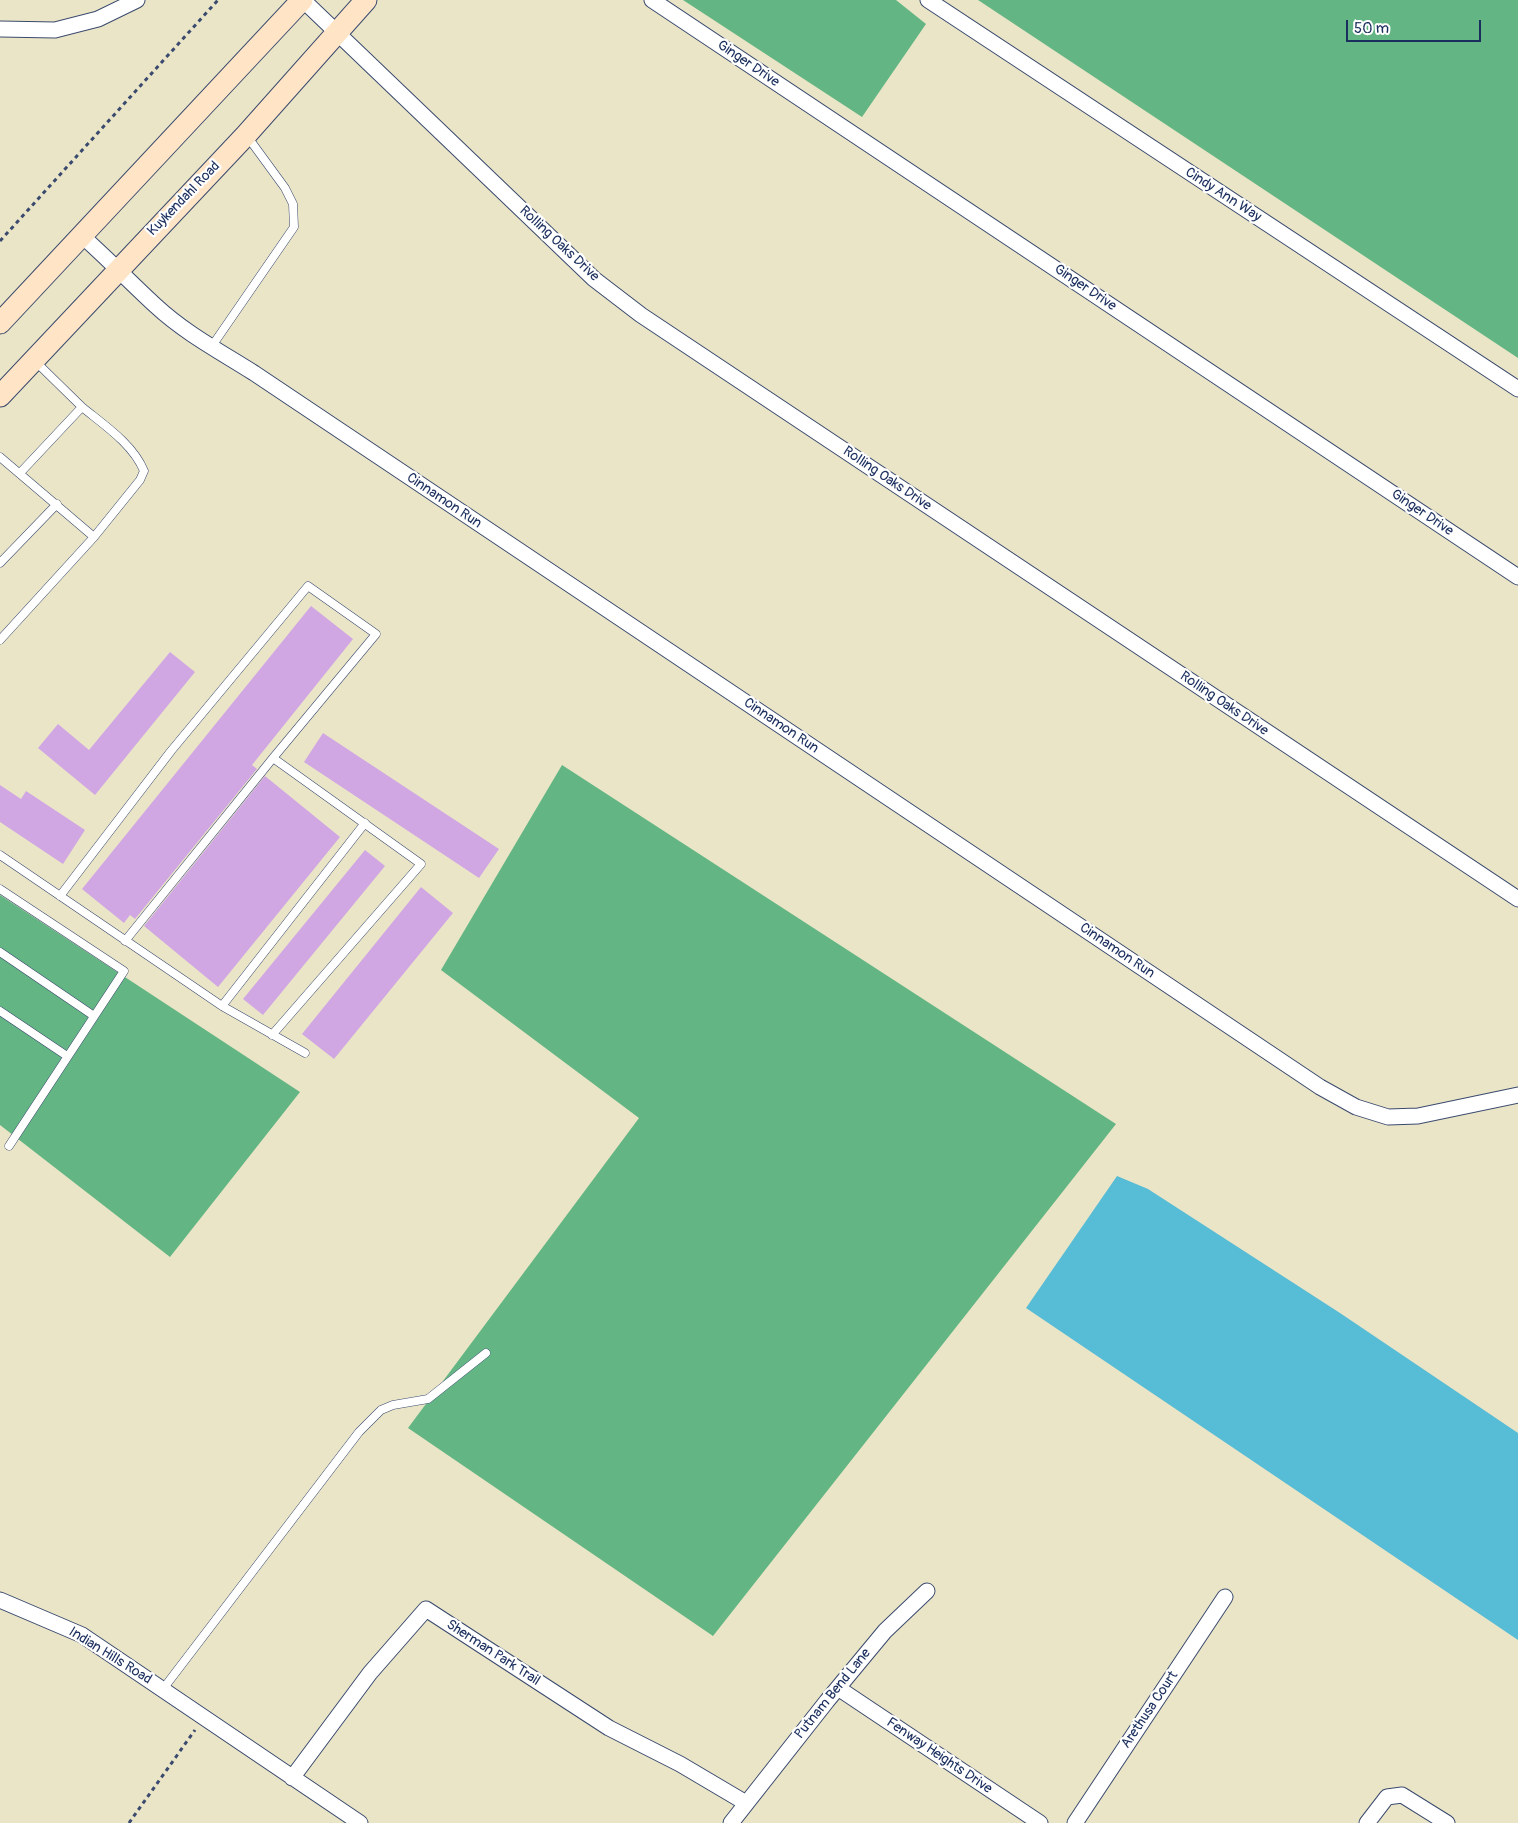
<!DOCTYPE html>
<html>
<head>
<meta charset="utf-8">
<style>
  body { margin:0 }
  #map { position:relative; width:1518px; height:1823px; overflow:hidden; background:#ebe5c7; font-family:Pangolin,sans-serif }
  canvas { display:block }
  .scale { position:absolute; left:1346px; top:20px; width:135px; height:22px; box-sizing:border-box; border:2px solid #1b2f5e; border-top:0; padding-left:6px; font-size:15px; line-height:18px; white-space:nowrap; color:#1b2f5e; -webkit-text-stroke:4px #fff; paint-order:stroke }
</style>
</head>
<body>
<div id="map">
<canvas width="1518" height="1823"></canvas>
<div class="scale">50 m</div>
</div>
<script>
const g = document.querySelector('canvas').getContext('2d');
g.lineJoin = 'round';
function fillPath(path, color) {
  g.fillStyle = color;
  g.fill(path, 'evenodd');
}
function trace(path, color, width, dash) {
  g.strokeStyle = color;
  g.lineWidth = width;
  g.lineCap = dash ? 'butt' : 'round';
  g.setLineDash(dash || []);
  g.stroke(path);
}
function label(font, color, halo, rows, align = 'center') {
  g.font = font + ' Pangolin,sans-serif';
  g.lineWidth = 4.5;
  g.setLineDash([]);
  g.textBaseline = 'middle';
  g.strokeStyle = halo;
  g.fillStyle = color;
  for (const [text, x, y, turn = 0] of rows) {
    g.save();
    g.translate(x, y);
    g.rotate((+turn || 0) * Math.PI / 180);
    g.textAlign = isNaN(turn) ? turn : align;
    if (halo) g.strokeText(text, 0, 0);
    g.fillText(text, 0, 0);
    g.restore();
  }
}
fillPath(new Path2D(`
  M683,0H896L926,24L862,117Z
  M978,0H1518V358Z
  M562,765L1116,1124L713,1636L408,1428L639,1118L441,970Z
  M0,895L300,1092L170,1257L0,1125Z`), '#63b684');
fillPath(new Path2D(`
  M1117,1176L1148,1189L1340,1313L1518,1433V1640L1026,1308Z`), '#57bcd5');
fillPath(new Path2D(`
  M311,606L353,639L252,765L257,769L135,919L130,915L124,923L82,889Z
  M170,652L195,672L95,795L38,748L58,724L89,750Z
  M323,733L499,849L479,878L304,762Z
  M265,776L340,837L218,987L144,926Z
  M0,785L21,799L26,791L85,830L63,864L0,822Z
  M365,850L385,866L263,1015L243,999Z
  M421,887L453,913L334,1059L302,1034Z`), '#d0a7e3');
const service = new Path2D(`
  M212,346L294,227L293,204L285,188L247,136
  M82,407C104,425 133,444 144,471L140,480L94,537
  M0,457L94,537L0,640
  M20,473L82,407L35,361
  M0,563L57,504
  M0,855L222,1006L305,1053
  M0,889L124,971L9,1146
  M60,896L171,751L308,586L376,634L273,758L125,941
  M0,952L94,1016
  M222,1006L365,823
  M0,1011L67,1056
  M272,1035L421,864L273,758
  M163,1689L359,1432L381,1410L393,1405L428,1399L486,1353`);
const minor = new Path2D(`
  M303,0L594,279L641,315L1518,899
  M652,0L1518,577
  M928,0L1518,389
  M0,29L55,30L98,19L137,0
  M81,235C107,258 131,283 156,306C185,333 221,352 254,373L1320,1087L1356,1107L1388,1117L1418,1116L1518,1095
  M0,1600L82,1635L360,1823
  M838,1688L1040,1823
  M292,1778L370,1673L426,1609L609,1728L680,1764L746,1803
  M731,1823L827,1701L885,1631L927,1591
  M1075,1823L1225,1597
  M1367,1823L1387,1797L1402,1795L1447,1823`);
const secondary = new Path2D(`
  M0,323L302,0
  M0,396L246,135L366,0`);
trace(service, '#3a4a6e', 9);
trace(minor, '#3a4a6e', 17);
trace(secondary, '#3a4a6e', 23);
trace(new Path2D(`
  M0,241L218,0
  M129,1823L195,1730`), '#3a4a6e', 3, [4, 4]);
trace(service, '#fff', 8);
trace(minor, '#fff', 15);
trace(secondary, '#ffe4c6', 21);
label('14px', '#1b2f5e', '#fff', [
  ["Ginger Drive",748,64,34],
  ["Cindy Ann Way",1223,195,33],
  ["Kuykendahl Road",184,199,-46],
  ["Rolling Oaks Drive",559,244,43],
  ["Ginger Drive",1085,288,34],
  ["Rolling Oaks Drive",887,479,34],
  ["Cinnamon Run",444,501,34],
  ["Ginger Drive",1422,513,34],
  ["Rolling Oaks Drive",1224,704,34],
  ["Cinnamon Run",781,726,34],
  ["Cinnamon Run",1117,951,34],
  ["Sherman Park Trail",493,1653,33],
  ["Indian Hills Road",110,1656,32],
  ["Putnam Bend Lane",833,1694,-51],
  ["Arethusa Court",1150,1710,-56],
  ["Fenway Heights Drive",939,1756,34]
]);
</script>
</body>
</html>
